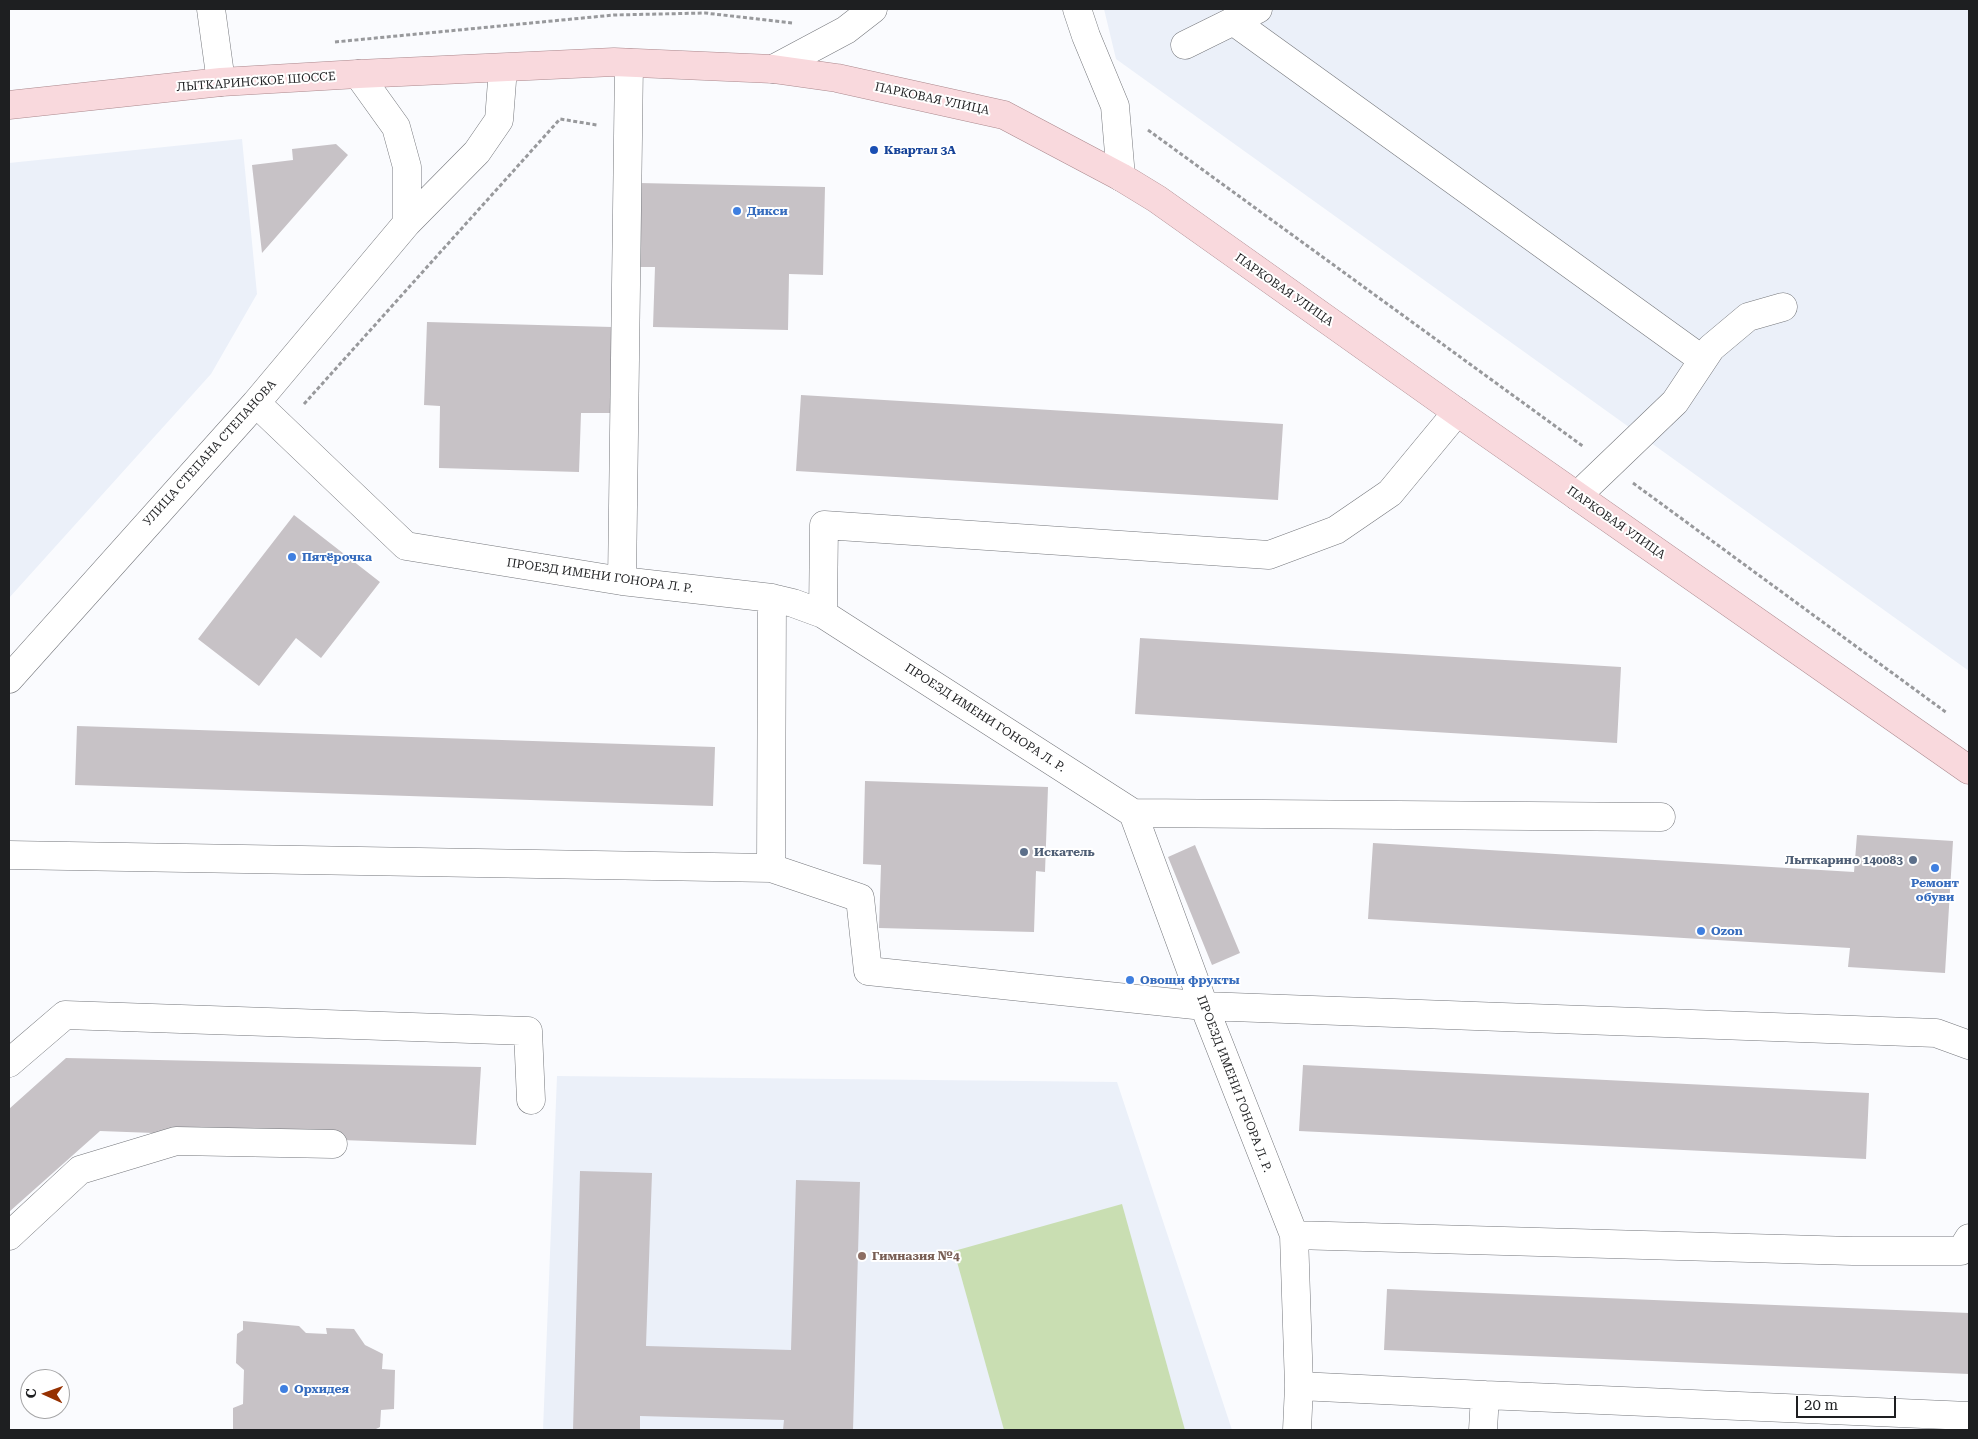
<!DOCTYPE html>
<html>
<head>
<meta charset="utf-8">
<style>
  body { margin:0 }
  #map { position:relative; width:1978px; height:1439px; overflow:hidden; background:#fafbfe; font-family:"Roboto Serif",serif }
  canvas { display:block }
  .frame { position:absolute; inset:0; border:10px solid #1e1f21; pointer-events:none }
  .north { position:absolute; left:20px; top:1369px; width:50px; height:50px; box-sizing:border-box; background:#fff; border:1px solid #a5a5a6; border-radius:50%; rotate:272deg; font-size:14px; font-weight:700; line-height:20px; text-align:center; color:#1e1f21 }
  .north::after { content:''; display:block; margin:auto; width:18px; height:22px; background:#963101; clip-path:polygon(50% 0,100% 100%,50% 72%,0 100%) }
  .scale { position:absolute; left:1796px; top:1396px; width:100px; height:22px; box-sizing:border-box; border:2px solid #1e1f21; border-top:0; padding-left:6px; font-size:15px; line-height:18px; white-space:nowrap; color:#1e1f21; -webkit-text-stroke:4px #fff; paint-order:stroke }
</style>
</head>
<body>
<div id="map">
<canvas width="1978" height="1439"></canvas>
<div class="frame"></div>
<div class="north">С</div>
<div class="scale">20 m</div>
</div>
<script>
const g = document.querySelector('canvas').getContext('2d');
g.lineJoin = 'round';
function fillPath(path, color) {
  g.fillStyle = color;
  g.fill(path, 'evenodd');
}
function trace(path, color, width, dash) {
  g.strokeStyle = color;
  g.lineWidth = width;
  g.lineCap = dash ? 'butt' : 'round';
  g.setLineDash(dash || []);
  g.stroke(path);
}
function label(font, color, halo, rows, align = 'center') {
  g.font = font + ' "Roboto Serif",serif';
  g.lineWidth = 4;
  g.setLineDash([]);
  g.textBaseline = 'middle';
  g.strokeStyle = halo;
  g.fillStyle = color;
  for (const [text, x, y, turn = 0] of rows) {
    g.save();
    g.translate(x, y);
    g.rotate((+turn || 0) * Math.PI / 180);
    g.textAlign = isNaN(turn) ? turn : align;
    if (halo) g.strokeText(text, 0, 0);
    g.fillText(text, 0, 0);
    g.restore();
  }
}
fillPath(new Path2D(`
  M1104,9H1969V671L1116,59Z
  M242,139L257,294L211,374L9,598V163Z
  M557,1076L1117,1082L1232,1430H543Z`), '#ebf0f9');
fillPath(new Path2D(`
  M1122,1204L1185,1430H1004L954,1251Z`), '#c9deb2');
fillPath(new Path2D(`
  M336,144L348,155L262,253L252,165L293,160L292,149Z
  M639,183L825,187L823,275L789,274L788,330L653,327L655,267H637Z
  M427,322L612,327L610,413H581L579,472L439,468L440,406L424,405Z
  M801,395L1283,424L1278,500L796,471Z
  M294,515L380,582L321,658L296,638L259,686L198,639Z
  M1140,638L1621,667L1617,743L1135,714Z
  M77,726L715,747L713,806L75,785Z
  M865,781L1048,787L1045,872L1036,871L1034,932L879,928L881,865L863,864Z
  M1857,835L1953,841L1945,973L1848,967L1850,948L1368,919L1373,843L1854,872Z
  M1195,845L1240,953L1212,965L1168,857Z
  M66,1058L481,1067L476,1145L100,1131L9,1212V1109Z
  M1303,1065L1869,1093L1866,1159L1299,1131Z
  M580,1171L652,1173L646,1346L791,1350L796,1180L860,1182L853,1430H783L784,1420L640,1416V1430H573Z
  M1387,1289L1969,1313V1374L1384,1350Z
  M243,1321L299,1326L306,1333L327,1334L326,1328L354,1329L365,1345L383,1354L382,1369L395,1370L394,1409L381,1410L380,1427L374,1430H233V1408L243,1404L244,1370L236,1363L237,1334L243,1330Z`), '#c7c2c6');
const minor = new Path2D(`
  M211,9L221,82
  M1077,9L1086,36L1115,106L1121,177
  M1233,21L1703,360
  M1185,45L1258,9
  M773,69L846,30L873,9
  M358,74L396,127L407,167V223
  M256,403L406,546L622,581L772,598L793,603L823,614L1133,813L1204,1006L1294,1235L1299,1386L1297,1430
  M1577,496L1675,402L1711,348L1748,317L1783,307
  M622,581L629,63
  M772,598L771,868L860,898L868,971L1204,1006L1936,1033L1969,1045
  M823,614L824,525L1269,555L1336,530L1390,493L1457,412
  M9,679L256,403L407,223L477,152L499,120L503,68
  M1133,813L1661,817
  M9,855L771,868
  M9,1063L65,1015L528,1031L531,1100
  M1294,1235L1853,1251H1961L1969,1238
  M9,1236L80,1170L176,1141L333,1144
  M1299,1386L1485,1395L1483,1430
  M1485,1395L1969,1416`);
const major = new Path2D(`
  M9,105L221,82L358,74L614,62L773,69L837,78L1004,115L1121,177L1157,199L1457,412L1969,770`);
trace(minor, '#75777c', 29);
trace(major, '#aa888d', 29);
trace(new Path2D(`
  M335,42L614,15L705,13L792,23
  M1148,130L1584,447
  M304,404L560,119L597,125
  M1633,483L1947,713`), '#98999c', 3, [4, 2.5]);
trace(minor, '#fff', 28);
trace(major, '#f9d9dd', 28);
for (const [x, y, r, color] of [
  [874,150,5,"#1a4fb4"],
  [737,211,5,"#3f7fe0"],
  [292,557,5,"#3f7fe0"],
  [1024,852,5,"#5c6f8a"],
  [1913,860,5,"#5c6f8a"],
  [1935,868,5,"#3f7fe0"],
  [1701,931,5,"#3f7fe0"],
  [1130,980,5,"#3f7fe0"],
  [862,1256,5,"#8d6e63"],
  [284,1389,5,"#3f7fe0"]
]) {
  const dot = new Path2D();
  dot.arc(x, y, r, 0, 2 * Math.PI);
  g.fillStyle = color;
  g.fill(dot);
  trace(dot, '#fff', 2);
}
label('12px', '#1e1f21', '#fff', [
  ["ЛЫТКАРИНСКОЕ ШОССЕ",256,82,-4],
  ["ПАРКОВАЯ УЛИЦА",932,99,12],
  ["ПАРКОВАЯ УЛИЦА",1284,290,35],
  ["УЛИЦА СТЕПАНА СТЕПАНОВА",210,453,-48],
  ["ПАРКОВАЯ УЛИЦА",1616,523,35],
  ["ПРОЕЗД ИМЕНИ ГОНОРА Л. Р.",600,576,8],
  ["ПРОЕЗД ИМЕНИ ГОНОРА Л. Р.",985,718,33],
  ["ПРОЕЗД ИМЕНИ ГОНОРА Л. Р.",1234,1084,69]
]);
label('bold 12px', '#164399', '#fff', [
  ["Квартал 3А",884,150]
], 'left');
label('bold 12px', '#366cbe', '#fff', [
  ["Дикси",747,211],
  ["Пятёрочка",302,557],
  ["Ремонт",1935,883,"center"],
  ["обуви",1935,897,"center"],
  ["Ozon",1711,931],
  ["Овощи фрукты",1140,980],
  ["Орхидея",294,1389]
], 'left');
label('bold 12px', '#4e5e75', '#fff', [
  ["Искатель",1034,852],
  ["Лыткарино 140083",1903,860,"right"]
], 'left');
label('bold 12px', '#785e54', '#fff', [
  ["Гимназия №4",872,1256]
], 'left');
</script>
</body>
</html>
